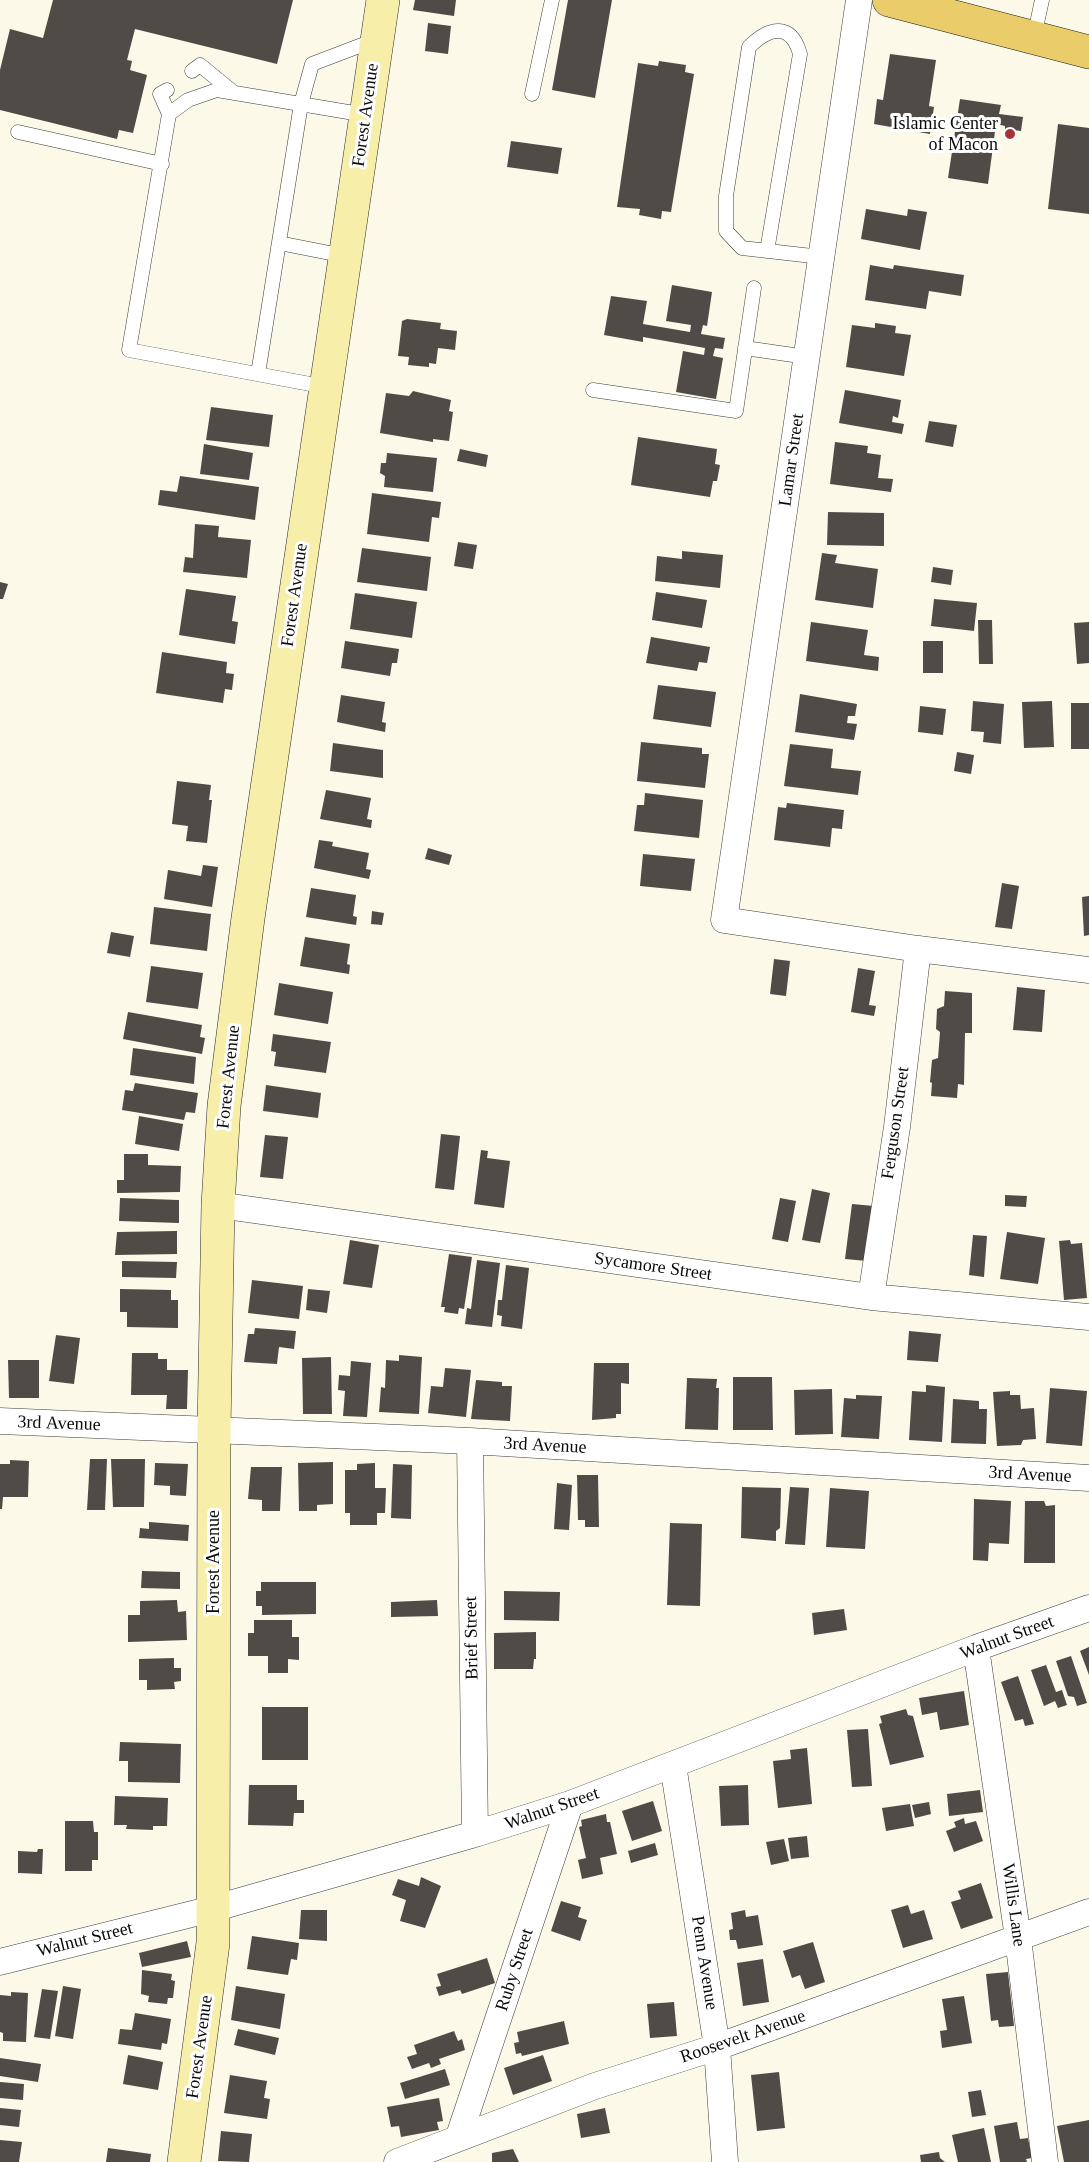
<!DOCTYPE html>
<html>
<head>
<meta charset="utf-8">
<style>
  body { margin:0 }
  canvas { display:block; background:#fdf9e8 }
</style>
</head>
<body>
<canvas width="1089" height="2162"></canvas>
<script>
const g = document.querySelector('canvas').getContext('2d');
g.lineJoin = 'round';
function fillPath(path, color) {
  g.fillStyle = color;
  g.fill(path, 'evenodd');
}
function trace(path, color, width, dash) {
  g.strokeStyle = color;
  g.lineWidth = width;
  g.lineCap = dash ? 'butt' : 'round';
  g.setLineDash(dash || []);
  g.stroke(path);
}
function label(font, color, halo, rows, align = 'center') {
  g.font = font + ' Georgia,serif';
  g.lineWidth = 6;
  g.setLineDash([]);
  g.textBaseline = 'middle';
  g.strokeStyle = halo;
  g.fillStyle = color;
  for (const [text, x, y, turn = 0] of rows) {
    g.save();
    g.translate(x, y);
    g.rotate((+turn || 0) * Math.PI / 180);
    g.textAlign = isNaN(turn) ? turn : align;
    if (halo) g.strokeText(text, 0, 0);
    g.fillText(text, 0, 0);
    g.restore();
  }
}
fillPath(new Path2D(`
  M53,0H293L277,64L135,29L127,60L132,61L130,70L147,75L133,133L119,130L117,139L0,110V70L10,29L43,38Z
  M415,0H456L454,16L413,10Z
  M568,0H612L595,98L552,90Z
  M428,23L451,26L448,54L425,51Z
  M890,54L936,60L929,106L934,107L930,134L874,124L877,99L883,100Z
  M659,61L686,65L685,72L694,74L671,212L662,211L661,219L639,215L640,209L617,207L638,63L658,66Z
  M960,99L1001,105L999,114L1023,117L1021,131L1005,129V126L996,124L988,184L948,178Z
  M1058,124L1089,128V214L1048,209Z
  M511,141L562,148L558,174L507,167Z
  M866,209L907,216L908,209L927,212L920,250L861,239Z
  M870,265L893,269L894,265L964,275L961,296L929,291L926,309L865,300Z
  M672,285L712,292L707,326L703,325L701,334L725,338L723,349L715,348L713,356L723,358L716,399L676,392L683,351L704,355L705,348L643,337V342L604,335L611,296L647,301L643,324L690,332L691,325L666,321Z
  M407,319L441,323L440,329L457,331L455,350L438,348L436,364L429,363V367L408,365L409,357L398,356L402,321Z
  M875,323L896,326L895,333L911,335L904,376L846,367L852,325L875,328Z
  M845,390L901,400L898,418L893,416L892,422L904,424L902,434L839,423Z
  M413,391L451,400L449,411L453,412L449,441L433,439V442L380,433L386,393L409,396Z
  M211,407L273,415L269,447L206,440Z
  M929,421L957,425L953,447L925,442Z
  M638,437L717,449L715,464L720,465L717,481H713L710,497L631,485Z
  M835,442L868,446L867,453L881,455L878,478L893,479L891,492L830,484Z
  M204,444L253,453L249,480L200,474Z
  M460,449L488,455L486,467L457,461Z
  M387,453L437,458L433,492L384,487L385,476L380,473L381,463H386Z
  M180,476L259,487L255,520L158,505L160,490L177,492Z
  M372,493L441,502L439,518L432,517L429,542L367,534Z
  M828,512L884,513V546L827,545Z
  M195,524L219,526L218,537L251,540L247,578L183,572L185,557L193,558Z
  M458,542L477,545L473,569L454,566Z
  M362,548L431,557L427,591L357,582Z
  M682,551L723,555L720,588L655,581L657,556L682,559Z
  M822,553L837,555L835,563L878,569L873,608L815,600Z
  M933,567L953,570L951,585L931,582Z
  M0,582L8,584L3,599H0Z
  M186,589L236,596L232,621L238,622L235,644L179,635Z
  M656,592L707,600L702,628L652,620Z
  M355,593L417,602L412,638L350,629Z
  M934,599L977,603L974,631L931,626Z
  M978,620H992L993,664H979Z
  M811,622L868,630L864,655L879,657L878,671L806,661Z
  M1089,622V663L1077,664L1074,623Z
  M651,637L710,647L707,663L699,662L697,671L646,663Z
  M345,641L399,649L397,663H392L390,676L341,668Z
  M923,641H943V673H923Z
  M162,652L227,662L226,673L234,674L232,690L225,689L223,703L156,693Z
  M658,685L716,692L711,727L653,719Z
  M800,694L857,704L855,716H848L847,723L857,724L854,740L795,732Z
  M341,695L385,702L382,722L386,723L385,732L337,722Z
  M973,701L1004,704L1001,744L983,742L984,732L971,731Z
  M1052,701L1054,747L1024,748L1022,702Z
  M1071,703H1089V749H1071Z
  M920,706L946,709L943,735L918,732Z
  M641,742L702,748V754H709L705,788L637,781Z
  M333,743L383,750V778L330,771Z
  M790,744L833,749L831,768L861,771L858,795L784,786Z
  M957,752L974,755L971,774L954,771Z
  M177,781L211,785L209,800H212L207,843L186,841L188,826L172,824Z
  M326,790L371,798L367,819L372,820L371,828L320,819Z
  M645,793L703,800L699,838L634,831L637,805H644Z
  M787,803L844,810L842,829L832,828L830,847L774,840L778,807L786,808Z
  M319,840L333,842L332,846L369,853L366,869L371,870L369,879L314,868Z
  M428,848L452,855L449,865L425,859Z
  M643,854L695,859L691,891L640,886Z
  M203,865L218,867L212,907L164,899L168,870L201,876Z
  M1002,883L1019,886L1012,929L995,927Z
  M311,888L356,895L353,916L357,917L356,925L306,917Z
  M1089,896V935L1084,936L1082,897Z
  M154,907L211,914L207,951L150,944Z
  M372,911L384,913L382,925L371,924Z
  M111,932L134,936L130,957L107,953Z
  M305,937L350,944L347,964L350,965L349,974L300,966Z
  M774,959L790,961L786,996L770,994Z
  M151,966L203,973L198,1009L146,1002Z
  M858,968L875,971L869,1005L876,1006L874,1016L851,1012Z
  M279,983L333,992L328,1024L274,1015Z
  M1017,987L1045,990L1042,1032L1013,1030Z
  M945,991L972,993V1033H965L964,1085L958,1084L957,1098L931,1096L932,1083L930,1082L932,1060L938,1058L940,1032L936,1029L937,1009L944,1006Z
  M128,1012L202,1025L200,1037L205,1038L202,1054L123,1039Z
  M273,1034L331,1042L326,1073L274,1066L276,1052L271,1051Z
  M133,1048L196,1057L194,1084L130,1075Z
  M135,1083L198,1093L195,1113L186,1112L184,1120L122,1110L125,1090L133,1091Z
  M266,1085L321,1093L318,1118L263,1111Z
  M139,1116L183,1124L179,1151L135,1144Z
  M441,1134L460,1136L454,1190L435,1188Z
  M265,1135L288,1137L283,1179L260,1177Z
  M481,1150L488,1151L487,1158L510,1161L504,1208L474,1204Z
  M124,1154H148V1165L181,1166L180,1192L117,1193V1180H124Z
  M812,1189L830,1193L820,1243L802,1240Z
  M1005,1195L1027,1196L1026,1207L1005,1206Z
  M120,1198L179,1200V1223L119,1221Z
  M780,1198L796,1201L788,1242L772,1239Z
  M852,1204L874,1206L867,1261L845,1259Z
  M177,1231V1254L115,1255L117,1232Z
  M1007,1232L1045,1238L1038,1284L1000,1279Z
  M973,1235L987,1236L984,1277L969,1275Z
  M350,1240L379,1245L372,1288L343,1284Z
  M1070,1240L1071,1244L1082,1243L1087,1298L1064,1300L1059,1241Z
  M449,1254L472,1257L464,1309L459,1308L458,1314L444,1312L445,1307H441Z
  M477,1260L500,1263L492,1327L465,1324L467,1308L471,1309Z
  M122,1261L177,1262L176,1278L122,1277Z
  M506,1265L529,1268L522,1329L501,1326L502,1316L497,1315L498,1300H502Z
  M252,1280L303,1286L299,1319L248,1313Z
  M120,1289L171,1290V1300H178V1328L127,1327V1312H120Z
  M308,1289L330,1291L327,1313L306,1310Z
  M255,1328L296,1331L294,1349L279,1347L277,1364L244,1362L248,1334H254Z
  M909,1331L941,1334L938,1362L907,1360Z
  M56,1335L80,1338L74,1384L49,1381Z
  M132,1353H158V1359H167V1370H188L187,1409H166L167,1395H131Z
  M399,1355L422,1357L419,1414L379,1412L381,1387L385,1388L386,1360L399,1361Z
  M331,1357L332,1414H303L302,1358Z
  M8,1360H39V1398H9Z
  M351,1361L371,1363L367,1417L343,1416L345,1391L338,1390L339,1375L350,1376Z
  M594,1363H629V1384L621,1383V1414H616V1418L592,1420Z
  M445,1368L471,1370L466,1417L428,1413L431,1386L443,1387Z
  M733,1377H772L773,1430H733Z
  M687,1378L717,1379L716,1388H719L718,1430L685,1429Z
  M476,1380L502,1382V1386H512L510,1421L471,1419Z
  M926,1385L945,1387L942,1442L909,1440L912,1391L926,1392Z
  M1050,1388L1087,1391L1082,1446L1046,1443Z
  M832,1389L833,1434L795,1435L794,1390Z
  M1010,1391V1395H1020L1021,1409L1034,1408L1036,1439L1023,1440L1021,1445L997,1446L993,1392Z
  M856,1395L882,1396L879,1439L841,1437L844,1398L856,1399Z
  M953,1399L979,1401V1409H987L986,1444L951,1443Z
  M90,1459H107L105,1510H87Z
  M111,1459H145L144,1507H113Z
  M10,1460L29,1461L28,1497H3L2,1509H0V1464H10Z
  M333,1462V1504L317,1505V1511H299L298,1463Z
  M155,1463L188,1464L186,1496L170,1495V1486L154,1485Z
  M375,1463V1488H386L385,1513H377V1525H350V1513H345V1470H357V1464Z
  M393,1464L412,1465L411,1519L391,1518Z
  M251,1467H282L280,1511H262V1500L248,1499Z
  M577,1475H598L599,1527H585V1520H578Z
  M557,1483L572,1485L569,1530L554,1529Z
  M742,1487L781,1488L780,1528L776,1531V1541L741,1538Z
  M790,1487L809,1488L805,1545L785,1544Z
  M830,1488L869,1491L865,1549L826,1547Z
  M974,1499L1011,1501L1009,1544L989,1543L988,1561L973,1560Z
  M1025,1501H1044L1046,1506L1055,1505V1563H1024Z
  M149,1522L189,1525L188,1541L139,1538L140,1528L149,1529Z
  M670,1523L702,1524L700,1606L667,1605Z
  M142,1571L180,1572V1589L141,1588Z
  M261,1582H316V1614L262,1615V1606H256V1591H261Z
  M504,1591L560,1592L559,1621L504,1620Z
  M177,1600L178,1612L186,1611L187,1640L128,1642V1615H140V1601Z
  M437,1600L438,1616L391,1617V1602Z
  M844,1609L847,1630L814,1635L812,1613Z
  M254,1620H292V1637H299V1660L288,1659V1673H268V1656H248V1633H254Z
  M536,1632V1659H534L533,1669H494V1633Z
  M1089,1647V1675L1080,1651Z
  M1071,1656L1087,1703L1077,1706L1074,1697L1068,1696L1056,1661Z
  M174,1658V1668H181V1681L174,1682L175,1689L147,1690V1680H139V1659Z
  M1046,1665L1056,1692L1062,1690L1067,1705L1058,1708L1055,1701L1044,1706L1031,1670Z
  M1018,1676L1034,1724L1025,1726L1023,1719L1015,1721L1001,1682Z
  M964,1691L969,1725L940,1730L937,1712L922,1715L919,1698Z
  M262,1707H308V1760H262Z
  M906,1709L908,1715L913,1716L924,1757L890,1765L879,1724L882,1723L880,1716Z
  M868,1729L872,1786L852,1787L847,1730Z
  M120,1742L181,1744L180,1783L128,1782V1761H119Z
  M807,1748L812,1804L778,1808L773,1761L791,1759L790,1750Z
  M249,1785H297V1800H304V1813H294L293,1826L248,1825Z
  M748,1785L749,1825L721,1826L719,1786Z
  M980,1790L983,1812L949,1816L947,1794Z
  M115,1796L168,1798L167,1826H153V1830L126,1829L127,1825H114Z
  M653,1801L662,1831L632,1841L622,1811Z
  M929,1802L931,1814L915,1818L912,1805Z
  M910,1804L914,1826L886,1831L882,1808Z
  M606,1814L607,1822H610L617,1854L600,1858L603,1874L582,1879L578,1860L586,1858L579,1827L582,1826L581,1820Z
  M964,1818L965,1824L976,1821L983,1841L954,1852L946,1831L956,1827L954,1822Z
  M65,1821H93L94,1832H98V1860H92V1871H65Z
  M807,1836L809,1857L791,1859L788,1838Z
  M784,1839L789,1861L771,1865L766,1842Z
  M655,1843L658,1855L631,1863L628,1851Z
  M38,1849H43L42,1874L18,1873V1851L37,1852Z
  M421,1877L441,1886L425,1928L400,1921L406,1900L392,1895L398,1879L419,1886Z
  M981,1883L993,1918L961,1929L951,1902L961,1899L958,1891Z
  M561,1901L581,1907L578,1917L587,1920L580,1941L551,1931Z
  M908,1905L911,1914L924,1910L933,1939L903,1948L891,1910Z
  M301,1910H327V1941L299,1939Z
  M745,1910L746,1917L758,1915L763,1945L738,1949L736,1940H730L729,1930L733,1929L731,1913Z
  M252,1936L299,1943L297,1960L291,1959L288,1975L247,1969Z
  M187,1941L191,1957L142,1967L139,1953Z
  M813,1942L825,1982L805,1989L800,1975L792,1978L783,1951Z
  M487,1958L495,1983L462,1994L460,1990L439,1996L436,1987L441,1986L437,1974Z
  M763,1959L769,2002L743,2006L737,1963Z
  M142,1970L172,1974L171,1980L175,1981L173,1998H168L167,2004L148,2002L149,1996L141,1994Z
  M1008,1972L1014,2026L999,2027L998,2020L991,2021L986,1974Z
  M63,1986L81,1989L73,2039L55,2036Z
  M236,1986L285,1994L280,2029L231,2020Z
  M42,1989L58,1991L50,2039L34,2037Z
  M11,1992L28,1993L26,2042L3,2041V2033L0,2032V1995L11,1996Z
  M964,1996L972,2043L942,2048L940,2031L947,2030L942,1999Z
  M674,2002L677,2036L650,2038L647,2004Z
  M135,2013L171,2019L167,2044L162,2043L161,2050L118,2044L120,2029L132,2030Z
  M564,2021L569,2044L522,2056L521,2053L516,2054L514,2043L519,2042L517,2032Z
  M238,2029L279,2038L275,2055L234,2045Z
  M454,2031L458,2041L462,2039L465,2050L439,2059L441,2064L431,2068L429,2063L412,2069L407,2057L417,2054L414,2045Z
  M128,2055L163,2062L158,2090L123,2084Z
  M543,2055L552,2081L513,2095L504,2068Z
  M0,2058L41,2064L38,2082L0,2076Z
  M445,2069L450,2085L405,2099L400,2083Z
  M779,2072L785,2128L757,2131L751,2075Z
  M230,2075L267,2081L264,2098L270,2099L267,2119L224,2113Z
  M0,2082L24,2084L23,2100L0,2098Z
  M981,2090L986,2115L972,2117L968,2092Z
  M439,2098L443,2121L437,2122L439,2130L401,2137L399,2126L391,2127L387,2107Z
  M0,2108L21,2110L19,2127L0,2125Z
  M605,2108L610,2133L581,2138L577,2114Z
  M1089,2120V2162H1064L1057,2126Z
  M1017,2122L1020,2139L1028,2138L1032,2158L1026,2159L1027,2162H1000L994,2126Z
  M984,2128L991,2162H958L952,2135Z
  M221,2131L252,2134L249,2162L218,2161Z
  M0,2140L22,2142L19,2162H0Z
  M108,2148L151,2154L150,2162H106Z
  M513,2149L519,2162H492V2153Z
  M939,2152L940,2158L945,2162H921L920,2155Z`), '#514b47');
const lane = new Path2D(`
  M1034,37L1042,0
  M192,71L200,65L233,92
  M167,90L160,94L169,114
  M532,94L552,0
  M18,132L162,164
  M279,243L345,256
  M767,251L800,54C791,22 769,27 749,47L726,196V231L742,248L821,257
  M745,348L807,357
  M258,374L301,104L312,64L375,40
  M326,387L129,350L169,114L188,100L217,90L366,115
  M593,390L736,411L754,288`);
const street = new Path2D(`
  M859,0L724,920L918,949L1089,970
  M218,1205L871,1297L1089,1317
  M871,1297L897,1127L918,949
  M0,1421L470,1441L1089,1478
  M470,1441L475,1834
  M976,1648L1018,1938L1045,2162
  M673,1765L717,2047L725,2162
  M0,1962L212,1909L475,1834L570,1804L976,1648L1089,1608
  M459,2136L570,1804
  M397,2162L595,2086L717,2047L1089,1912`);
const secondary = new Path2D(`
  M184,2162L213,1943L214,1430L218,1205L224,1106L248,918L383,0`);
const primary = new Path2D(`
  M889,0L1089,52`);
trace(lane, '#3c3c3c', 15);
trace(street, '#3c3c3c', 27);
trace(secondary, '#2b2b2b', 34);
trace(primary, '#1a1a1a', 34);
trace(lane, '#fff', 14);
trace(street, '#fff', 26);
trace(secondary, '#f7efa9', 33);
trace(primary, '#eacd6a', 33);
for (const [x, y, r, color] of [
  [1010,134,6,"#aa3135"]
]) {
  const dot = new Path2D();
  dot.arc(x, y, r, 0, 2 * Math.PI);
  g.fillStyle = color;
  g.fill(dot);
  trace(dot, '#fff', 2);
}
label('18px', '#090909', '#fff', [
  ["Forest Avenue",366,115,-82],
  ["Lamar Street",792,460,-82],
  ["Forest Avenue",295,595,-82],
  ["Forest Avenue",229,1077,-84],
  ["Ferguson Street",896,1123,-82],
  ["Sycamore Street",653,1267,8],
  ["3rd Avenue",59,1424,2],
  ["3rd Avenue",545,1446,3],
  ["3rd Avenue",1030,1475,3],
  ["Forest Avenue",214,1562,-90],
  ["Brief Street",472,1638,-91],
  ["Walnut Street",1007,1638,-20],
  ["Walnut Street",552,1809,-19],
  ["Willis Lane",1013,1905,82],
  ["Walnut Street",85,1940,-14],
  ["Penn Avenue",704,1963,81],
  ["Ruby Street",515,1970,-72],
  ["Roosevelt Avenue",743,2037,-19],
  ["Forest Avenue",200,2047,-82]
]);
label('18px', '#090909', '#fff', [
  ["Islamic Center",998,124],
  ["of Macon",998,145]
], 'right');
</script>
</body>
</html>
